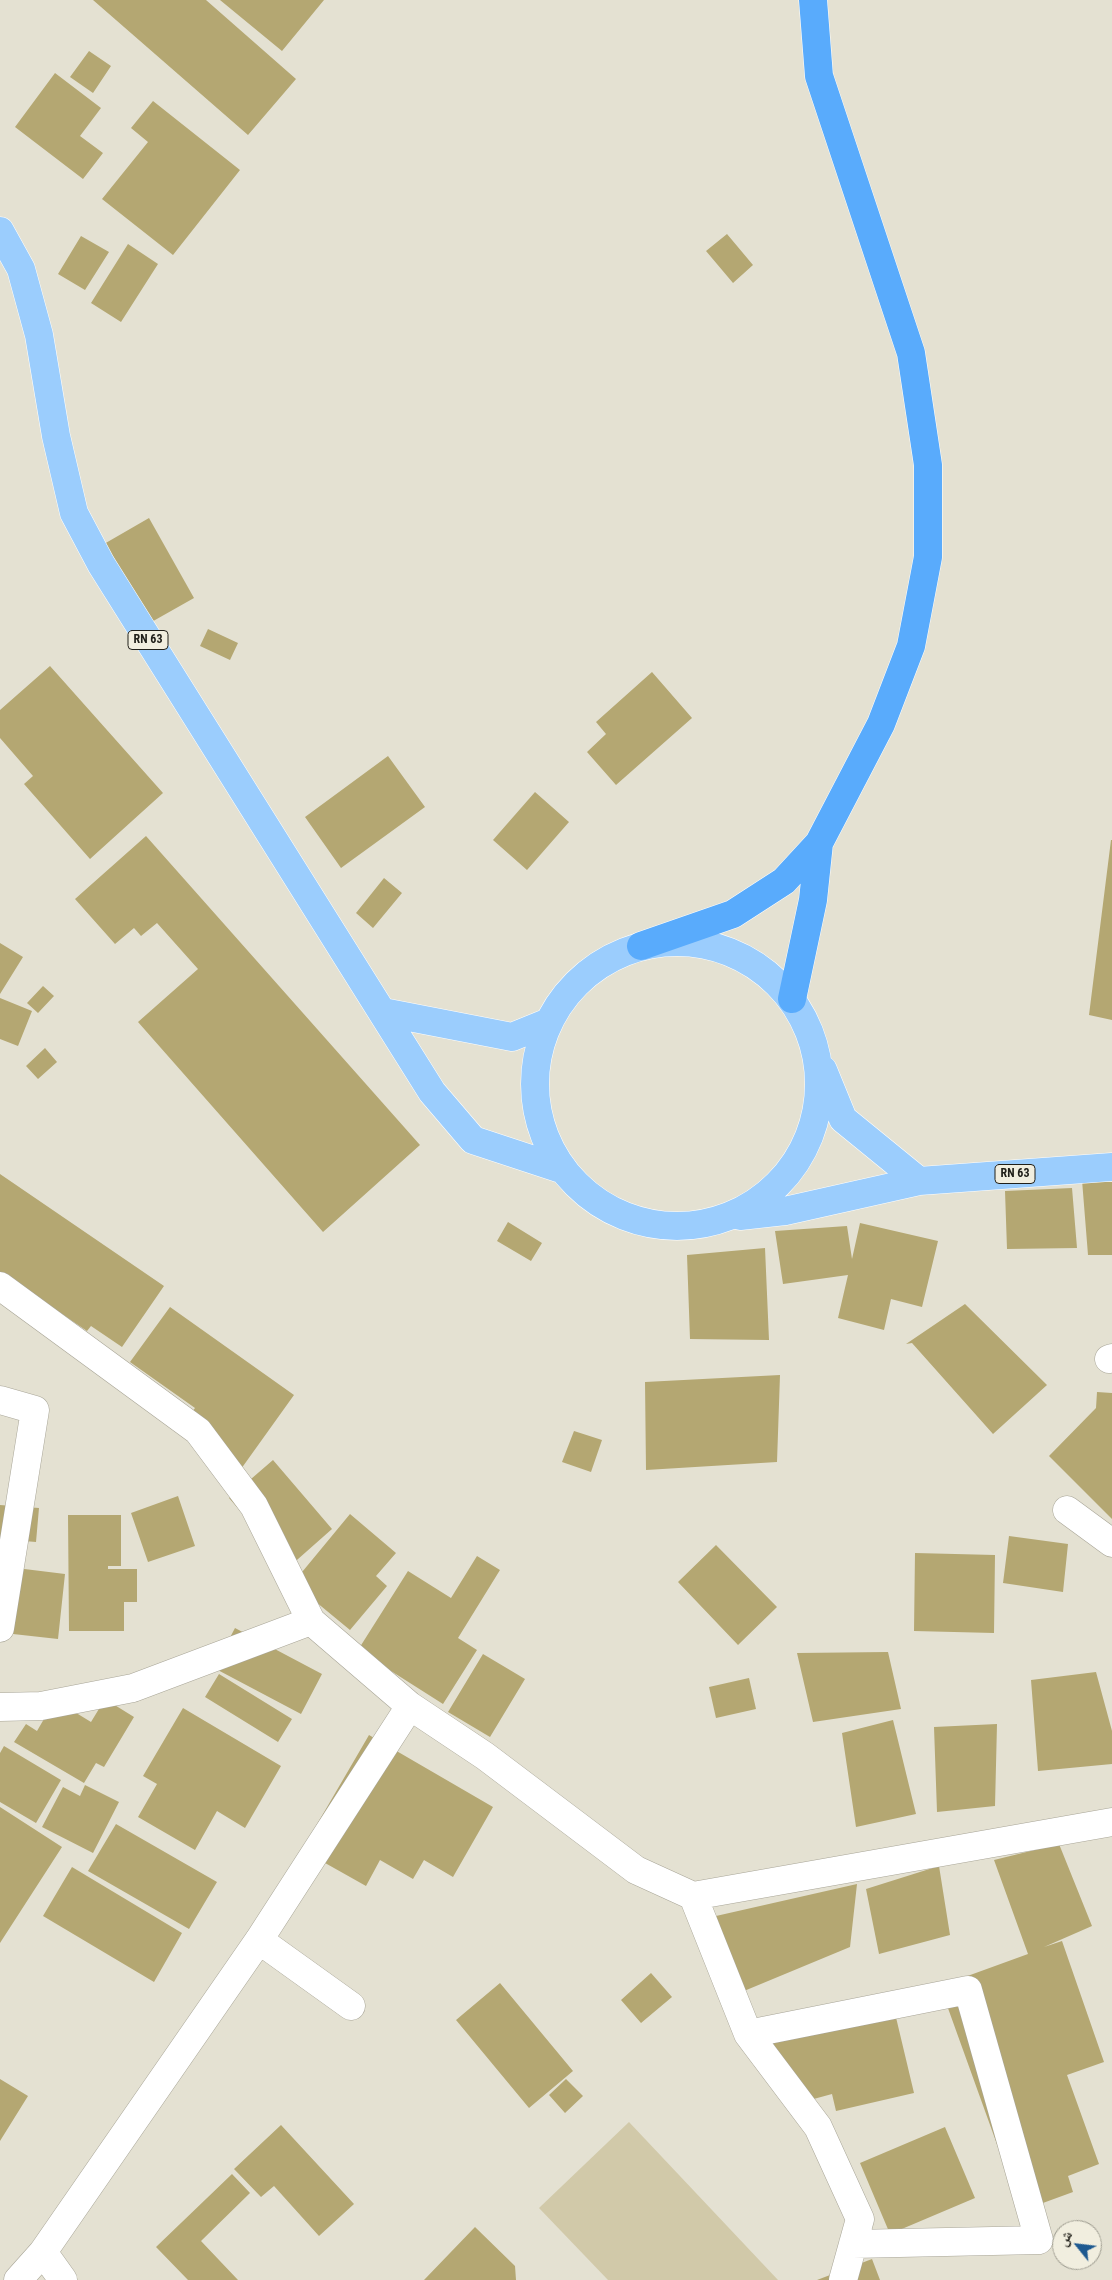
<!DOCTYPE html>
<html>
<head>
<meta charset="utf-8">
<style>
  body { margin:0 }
  #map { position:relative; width:1112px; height:2280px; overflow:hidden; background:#e4e1d2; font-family:"Roboto Condensed","Noto Naskh Arabic",sans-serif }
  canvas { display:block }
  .north { position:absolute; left:1052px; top:2220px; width:50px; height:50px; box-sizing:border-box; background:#f1eedf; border:1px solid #9e9c90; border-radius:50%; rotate:299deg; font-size:14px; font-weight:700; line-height:20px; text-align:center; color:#21201a }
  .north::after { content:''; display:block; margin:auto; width:18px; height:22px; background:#1e5990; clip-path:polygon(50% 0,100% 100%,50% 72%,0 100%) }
</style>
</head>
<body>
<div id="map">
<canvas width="1112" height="2280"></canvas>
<div class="north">ش</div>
</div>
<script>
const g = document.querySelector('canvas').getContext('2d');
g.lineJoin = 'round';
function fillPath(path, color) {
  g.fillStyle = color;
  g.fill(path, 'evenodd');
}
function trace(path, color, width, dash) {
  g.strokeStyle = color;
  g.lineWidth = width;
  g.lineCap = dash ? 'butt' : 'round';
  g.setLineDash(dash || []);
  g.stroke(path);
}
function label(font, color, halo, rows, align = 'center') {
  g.font = font + ' "Roboto Condensed",sans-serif';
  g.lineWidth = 4;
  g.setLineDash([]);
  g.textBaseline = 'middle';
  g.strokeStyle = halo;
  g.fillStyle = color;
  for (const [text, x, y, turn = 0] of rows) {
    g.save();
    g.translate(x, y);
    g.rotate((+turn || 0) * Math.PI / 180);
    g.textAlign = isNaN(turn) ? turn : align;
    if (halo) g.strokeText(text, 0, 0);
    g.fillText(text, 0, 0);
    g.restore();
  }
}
fillPath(new Path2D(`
  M629,2122L778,2280H608L539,2208Z`), '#d1c9a9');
fillPath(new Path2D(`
  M93,0H206L296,79L248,135Z
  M220,0H324L282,51Z
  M89,51L111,66L93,93L70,77Z
  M55,73L101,108L80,136L103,153L83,179L15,127Z
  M153,101L240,170L173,255L102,199L148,142L131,128Z
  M727,234L753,265L733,283L706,251Z
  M81,236L109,252L85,290L58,274Z
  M128,244L158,264L121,322L91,303Z
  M149,518L194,598L148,624L104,544Z
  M208,629L238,643L230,660L200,646Z
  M50,666L163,793L90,859L24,784L33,776L0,738V710Z
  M652,672L692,718L616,785L587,752L606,734L596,722Z
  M388,756L425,807L341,868L305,817Z
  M535,792L569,822L527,870L493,840Z
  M146,836L420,1145L323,1232L138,1022L198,969L157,923L141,936L134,928L115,944L75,899Z
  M1111,840H1112V1020L1089,1015Z
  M384,878L402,893L373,928L356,913Z
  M0,943L23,957L0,994Z
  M43,986L54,996L38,1013L27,1003Z
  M0,998L32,1011L18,1046L0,1039Z
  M45,1048L57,1062L38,1079L26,1066Z
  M0,1174L164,1286L122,1347L91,1326L87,1331L0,1272Z
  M1082,1180L1112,1182V1255H1088Z
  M1072,1188L1077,1248L1007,1249L1005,1191Z
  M508,1222L542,1243L531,1261L497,1241Z
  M860,1223L938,1241L922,1307L891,1299L884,1330L838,1318L848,1275L783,1284L775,1231L847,1226L852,1259Z
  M765,1248L769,1340L690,1339L687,1255Z
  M965,1304L1047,1385L993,1434L912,1343L906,1344Z
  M170,1307L294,1395L241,1469L181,1427L195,1408L130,1362Z
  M780,1375L777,1462L646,1470L645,1382Z
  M1097,1392L1112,1393V1519L1049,1456L1096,1408Z
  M574,1431L602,1440L591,1472L562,1462Z
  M273,1460L332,1529L289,1567L229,1498Z
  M178,1496L195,1546L148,1562L131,1513Z
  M0,1505L39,1508L36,1542L0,1539Z
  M350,1514L396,1553L376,1576L387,1586L350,1630L293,1583Z
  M68,1515H121V1566H108V1569H137V1602H124V1631H69Z
  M1009,1536L1068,1544L1063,1592L1003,1583Z
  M716,1545L777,1607L738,1645L678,1582Z
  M915,1553L995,1555L994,1633L914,1631Z
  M477,1556L500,1570L458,1638L477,1650L443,1704L358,1650L408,1571L451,1598Z
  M0,1566L65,1574L58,1639L13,1634L14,1628Z
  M235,1628L322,1674L301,1714L214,1668Z
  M888,1652L901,1709L813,1722L797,1653Z
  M483,1654L525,1679L490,1737L448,1712Z
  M1096,1672L1112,1731V1764L1038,1771L1031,1680Z
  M219,1674L292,1719L278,1742L205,1697Z
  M749,1678L756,1709L716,1718L709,1687Z
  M105,1699L134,1717L104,1767L96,1763L84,1783L14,1742L26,1724L37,1731L55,1700L91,1722Z
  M183,1708L281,1766L245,1828L217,1811L195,1850L138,1817L157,1784L143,1776Z
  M893,1720L916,1814L856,1827L842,1733Z
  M997,1724L995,1806L937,1812L934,1727Z
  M369,1735L493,1807L453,1877L424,1860L413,1879L380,1860L366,1886L302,1850Z
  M4,1746L61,1780L36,1823L0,1802V1753Z
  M85,1785L119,1802L93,1853L42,1827L63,1787L80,1796Z
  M0,1807L62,1847L0,1943Z
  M116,1824L217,1882L189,1929L88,1871Z
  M1059,1844L1092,1926L1044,1947L1062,1941L1104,2062L1067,2075L1099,2164L1068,2176L1073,2192L1021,2211L940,1986L1028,1954L994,1860Z
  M939,1866L950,1935L879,1954L866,1889Z
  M72,1867L182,1933L154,1982L43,1916Z
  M857,1884L850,1947L744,1991L716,1916Z
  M651,1973L672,1997L641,2023L621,2000Z
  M500,1983L573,2071L529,2108L456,2020Z
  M894,2009L914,2093L836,2111L832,2094L788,2106L772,2040Z
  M0,2079L28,2096L0,2141Z
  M566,2079L583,2096L565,2113L549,2095Z
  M281,2125L354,2204L319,2236L274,2186L261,2197L234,2169Z
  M945,2127L975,2198L890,2234L860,2163Z
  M232,2174L250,2193L201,2241L238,2280H188L156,2247Z
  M475,2227L515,2266L516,2280H424Z
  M872,2259L880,2280H817Z`), '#b4a772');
const minor = new Path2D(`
  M0,1286L198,1431L254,1506L311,1621L410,1706L485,1756L636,1870L693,1896L1112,1822
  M1109,1359L1112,1358
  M0,1400L35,1410L0,1628
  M1067,1510L1112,1543
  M0,1707L41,1706L133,1688L311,1621
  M693,1896L748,2034L818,2127L860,2219L843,2280
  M259,1940L351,2006
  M748,2034L968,1990L1039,2240L853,2244
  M43,2252L63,2280
  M18,2280L43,2252L259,1940L410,1706`);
const major = new Path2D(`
  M0,231L21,269L39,335L56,436L74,513L101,564L432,1092L473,1140L561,1169
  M535 1084a142 142 0 1 1 284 0a142 142 0 1 1-284 0Z
  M383,1012L512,1037L549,1022
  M823,1070L843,1119L919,1181
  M740,1216L785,1211L919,1181L1112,1167`);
const highway = new Path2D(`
  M641,946L733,914L784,881L819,843L881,724L911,646L928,557V465L911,353L819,76L813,0
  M792,999L813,900L819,843`);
trace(minor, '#a8a597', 29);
trace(major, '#fff', 29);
trace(highway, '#fff', 29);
trace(minor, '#fff', 28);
trace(major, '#9bcdfd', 28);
trace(highway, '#59abfc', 28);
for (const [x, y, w] of [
  [148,640,40],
  [1015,1174,40]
]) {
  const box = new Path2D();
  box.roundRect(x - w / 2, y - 9.5, w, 19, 4);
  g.fillStyle = '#f1eedf';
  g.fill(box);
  trace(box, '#21201a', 1);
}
label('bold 12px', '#21201a', null, [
  ["RN 63",148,640],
  ["RN 63",1015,1174]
]);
</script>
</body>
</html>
